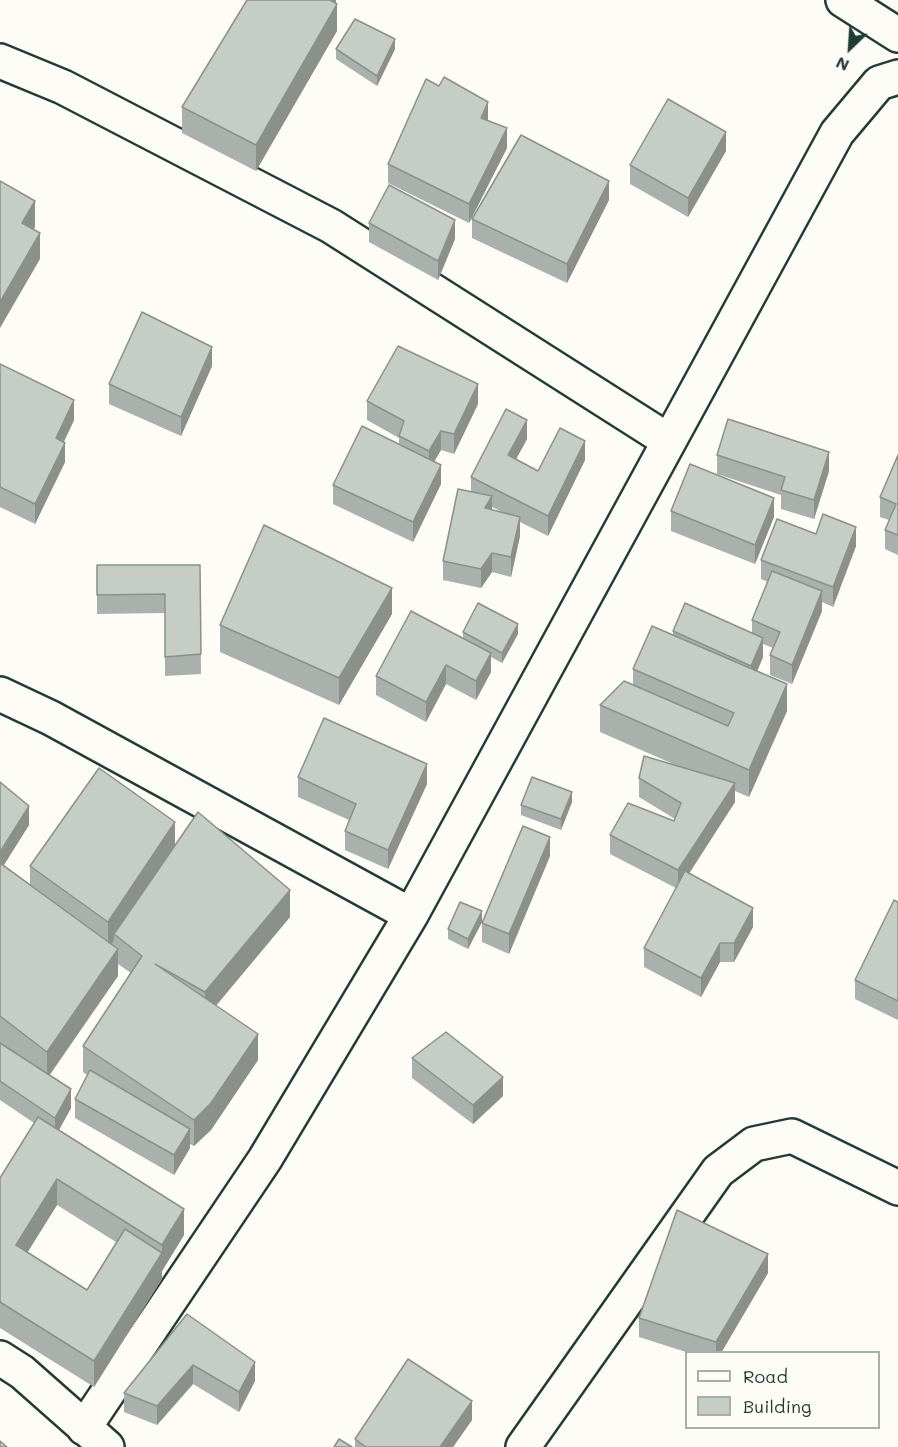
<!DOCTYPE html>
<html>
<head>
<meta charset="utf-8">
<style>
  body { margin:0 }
  #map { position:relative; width:898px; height:1447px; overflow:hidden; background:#fdfcf7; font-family:Mali,sans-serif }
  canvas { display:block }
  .legend { position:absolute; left:685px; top:1351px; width:195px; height:78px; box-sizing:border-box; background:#fdfcf7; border:2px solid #a4b0a9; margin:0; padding:8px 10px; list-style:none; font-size:18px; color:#1f3d34 }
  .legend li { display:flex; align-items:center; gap:12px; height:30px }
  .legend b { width:30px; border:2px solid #a4b0a9 }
  .north { position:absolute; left:820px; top:18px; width:60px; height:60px; -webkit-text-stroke:4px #fdfcf7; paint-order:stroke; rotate:205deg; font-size:16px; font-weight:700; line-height:24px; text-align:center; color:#1f3d34 }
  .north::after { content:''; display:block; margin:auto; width:21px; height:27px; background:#1f3d34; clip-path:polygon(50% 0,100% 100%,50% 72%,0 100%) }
</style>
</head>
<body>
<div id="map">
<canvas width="898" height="1447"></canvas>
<ul class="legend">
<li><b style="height:8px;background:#fdfcf7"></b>Road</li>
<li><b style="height:16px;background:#c6cdc7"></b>Building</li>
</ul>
<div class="north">N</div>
</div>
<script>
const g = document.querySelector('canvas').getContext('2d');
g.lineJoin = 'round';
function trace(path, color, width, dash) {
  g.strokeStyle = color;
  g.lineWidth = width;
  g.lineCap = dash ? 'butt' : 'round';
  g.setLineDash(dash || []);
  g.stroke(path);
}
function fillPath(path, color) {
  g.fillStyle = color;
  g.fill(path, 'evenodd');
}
const street = new Path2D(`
  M843,0L898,35
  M0,61L63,87L331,226L669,441
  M0,694L51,718L411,915
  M0,1358L22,1372L107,1447
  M84,1428L265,1159L411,915L837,133L879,83L898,77
  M523,1447L718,1171L754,1144L792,1136L898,1188`);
trace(street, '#1f3d34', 38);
trace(street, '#fdfcf7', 33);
fillPath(new Path2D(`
  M336,0L337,31L256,171L182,133V107Z
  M336,49H395L377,86L336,59Z
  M488,120L507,148L469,223L388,183V164Z
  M726,151L688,217L630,184V165Z
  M609,200L567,283L472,238V219Z
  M369,223L455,239L438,280L369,242Z
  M0,364L74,420L64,442L65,462L35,524L0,507Z
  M212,366L181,436L109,404V384Z
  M367,401L478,404L454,454L441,450L434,462L441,484L413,542L333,504V485L399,444V438L367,420Z
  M527,439L516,459L538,471L585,460L548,536L520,522V536L511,577L492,572L481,588L443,580V561L471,492V477ZM492,507L502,512L492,510Z
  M717,455L829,471L814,519L781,509V495L717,474Z
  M898,455V555L885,549V530L889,520L880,517V497Z
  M671,511L774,517L755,564L671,531Z
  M816,534L856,546L833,607L822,602V611L792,684L770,675V655L773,648L763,644V657L757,671L787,711L749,797L735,791V802L689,874L753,927L734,962H720L701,997L644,967V948L676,888L610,854V835L674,821L675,819L639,797V778L680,767L600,732V705L633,685V669L673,635V631L752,633V620L768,582L761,579V560Z
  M97,565H200L201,674L165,676V613L97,614Z
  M392,614L339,705L220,652V625Z
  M463,632L518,634L502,663L491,657V672L476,700L446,684L426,722L376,695V676L463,638Z
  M298,777L427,784L388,869L345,850V831L349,820L298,797Z
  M0,782L29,825L4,865L30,884V866L175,846L290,917L216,1005L258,1060L211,1130L194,1146L190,1144V1148L174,1175L75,1118V1099L87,1075L83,1072V1046L131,973L118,964V976L50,1075L71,1108L59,1130L184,1235L162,1271V1279L94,1387L0,1328V1178L34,1123L0,1100ZM57,1205L116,1242L87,1290L27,1252Z
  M572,802L561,830L521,815V805Z
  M550,856L509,954L482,942V923Z
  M898,902V1020L855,999V980Z
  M482,922L468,949L448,939V929Z
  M412,1058L503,1096L473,1124L412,1078Z
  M768,1273L721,1353H689L639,1337V1318Z
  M187,1314L255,1381L239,1412L193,1384L157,1425L124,1412V1393Z
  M472,1420L453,1447H355V1439Z`), '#aab0ab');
fillPath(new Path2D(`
  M327,0H336V6L337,4V31L256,171V145Z
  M395,39V49L377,86V76Z
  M488,102V121L481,118Z
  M507,128V148L469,223V204Z
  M726,132V151L688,217V198Z
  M609,181V200L567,283V264Z
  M35,201V227L22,249V223Z
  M455,220V239L438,280V261Z
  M40,233V259L0,328V302Z
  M212,347V366L181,436V417Z
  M478,384V404L454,454V434Z
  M74,400V420L56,458V438Z
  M527,420V439L508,474V455Z
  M441,431V450L429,470V451Z
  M585,441V460L548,536V516Z
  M65,443V462L35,524V504Z
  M829,452V471L814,519V500Z
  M441,465V484L413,542V522Z
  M492,496V516L485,508Z
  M774,498V517L755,564V545Z
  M520,517V536L511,577V557Z
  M856,527V546L833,607V587Z
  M492,553V572L481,588V569Z
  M392,588V614L339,705V678Z
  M822,591V611L792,684V665Z
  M518,624V634L502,663V653Z
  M763,638V657L751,686V666Z
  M491,653V672L476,700V681Z
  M446,665V684L426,722V702Z
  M787,684V711L749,797V770Z
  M427,764V784L388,869V850Z
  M735,783V802L678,890V870Z
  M572,792V802L561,830V819Z
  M29,806V825L0,871V852Z
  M175,822V849L114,934V940L108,949V922Z
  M550,837V856L509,954V934Z
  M290,890V917L205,1019V992Z
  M753,908V927L734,962V943Z
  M482,911V922L468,949V939Z
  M720,943V962L701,997V978Z
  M118,949V976L47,1078V1052Z
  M258,1034V1060L211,1130L194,1146V1120Z
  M503,1077V1096L473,1124V1105Z
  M71,1089V1108L55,1137V1118Z
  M190,1129V1148L174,1175V1155Z
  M57,1179V1205L16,1271V1245Z
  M184,1209V1235L162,1271V1245Z
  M162,1253V1279L94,1387V1361Z
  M768,1254V1273L721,1353H716V1342Z
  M255,1362V1381L239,1412V1392Z
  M193,1365V1384L157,1425V1406Z
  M472,1401V1420L453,1447H440Z`), '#8b908b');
const building = new Path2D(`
  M247,0H330L337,4L256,145L182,107Z
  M355,19L395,39L377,76L336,49Z
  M444,77L488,102L481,118L507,128L469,204L388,164L426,79L439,86Z
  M668,99L726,132L688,198L630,165Z
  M521,135L609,181L567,264L472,219Z
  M0,181L35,201L22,223L40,233L0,302Z
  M389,185L455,220L438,261L369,223Z
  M142,312L212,347L181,417L109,384Z
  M398,346L478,384L454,434L441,431L429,451L399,436L404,421L367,401Z
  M0,364L74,400L56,438L65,443L35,504L0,487Z
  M506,409L527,420L508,455L538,471L560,428L585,441L548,516L471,477Z
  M728,419L829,452L814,500L781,490L785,477L717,455Z
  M362,426L441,465L413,522L333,485Z
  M898,455V535L885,530L896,504L880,497Z
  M690,464L774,498L755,545L671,511Z
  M458,489L492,496L485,508L520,517L511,557L492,553L481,569L443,561Z
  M823,514L856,527L833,587L761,560L777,519L816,534Z
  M264,525L392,588L339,678L220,625Z
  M97,565H200L201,654L165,657V594L97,595Z
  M772,571L822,591L792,665L770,655L780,632L752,620Z
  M478,603L518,624L502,653L463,632Z
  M685,603L763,638L751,666L673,631Z
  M411,611L491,653L476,681L446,665L426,702L376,676Z
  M652,626L787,684L749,770L600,705L624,681L728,726L734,713L633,669Z
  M324,718L427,764L388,850L345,831L356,804L298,777Z
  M644,756L735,783L678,870L610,835L628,803L674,821L681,803L639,778Z
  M99,768L175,822L108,922L30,866Z
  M532,777L572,792L561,819L521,805Z
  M0,782L29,806L0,852Z
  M198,812L290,890L205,992L155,964L258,1034L211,1103L194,1120L83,1046L142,956L114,934Z
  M523,826L550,837L509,934L482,923Z
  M0,863L118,949L47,1052L0,1016Z
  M685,871L753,908L734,943H720L701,978L644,948Z
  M894,900L898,902V1001L855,980Z
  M460,902L482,911L468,939L448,929Z
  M446,1032L503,1077L473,1105L412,1058Z
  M0,1043L71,1089L55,1118L0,1081Z
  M90,1070L190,1129L174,1155L75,1099Z
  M38,1117L184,1209L162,1245L57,1179L16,1245L87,1290L125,1229L162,1253L94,1361L0,1302V1178Z
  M677,1210L768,1254L716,1342L639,1318Z
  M187,1314L255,1362L239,1392L193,1365L157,1406L124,1393Z
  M408,1359L472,1401L440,1447H366L355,1439Z
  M339,1439L352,1447H334Z
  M0,1441L7,1447H0Z`);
fillPath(building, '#c6cdc7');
trace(building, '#8b908b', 1.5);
</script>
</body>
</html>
